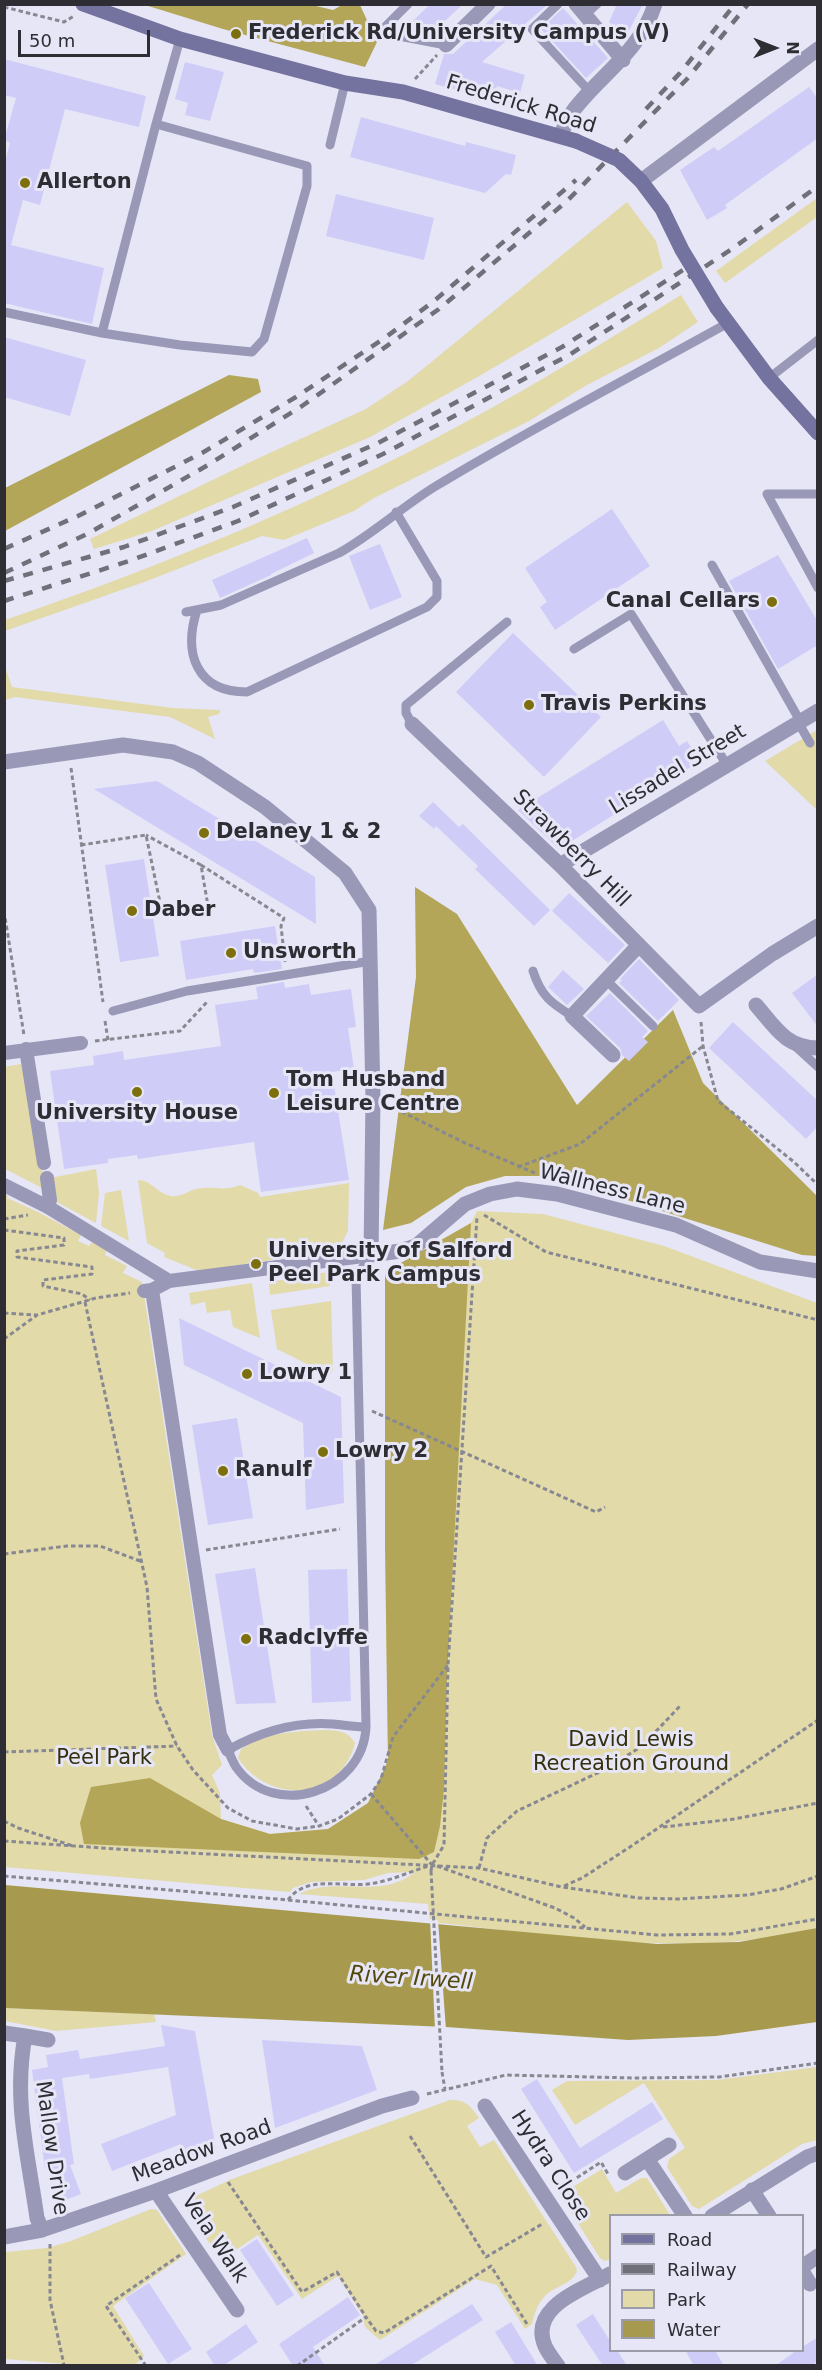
<!DOCTYPE html>
<html>
<head>
<meta charset="utf-8">
<style>
  body { margin:0 }
  #map { position:relative; width:822px; height:2370px; overflow:hidden; background:#e6e6f6; font-family:"DejaVu Sans",sans-serif }
  canvas { display:block }
  .frame { position:absolute; inset:0; border:6px solid #2d2d33; pointer-events:none }
  .legend { position:absolute; left:609px; top:2214px; width:195px; height:138px; box-sizing:border-box; background:#e6e6f6; border:2px solid #9c9ca8; margin:0; padding:8px 10px; list-style:none; font-size:18px; color:#2d2d33 }
  .legend li { display:flex; align-items:center; gap:12px; height:30px }
  .legend b { width:30px; border:2px solid #9c9ca8 }
  .north { position:absolute; left:744px; top:18px; width:60px; height:60px; -webkit-text-stroke:4px #e6e6f6; paint-order:stroke; rotate:90deg; font-size:16px; font-weight:700; line-height:24px; text-align:center; color:#2d2d33 }
  .north::after { content:''; display:block; margin:auto; width:21px; height:27px; background:#2d2d33; clip-path:polygon(50% 0,100% 100%,50% 72%,0 100%) }
  .scale { position:absolute; left:18px; top:30px; width:132px; height:27px; box-sizing:border-box; border:3px solid #2d2d33; border-top:0; padding-left:8px; font-size:18px; line-height:21px; white-space:nowrap; color:#2d2d33; -webkit-text-stroke:4px #e6e6f6; paint-order:stroke }
</style>
</head>
<body>
<div id="map">
<canvas width="822" height="2370"></canvas>
<div class="frame"></div>
<ul class="legend">
<li><b style="height:8px;background:#74729e"></b>Road</li>
<li><b style="height:8px;background:#70707a"></b>Railway</li>
<li><b style="height:16px;background:#e2daa9"></b>Park</li>
<li><b style="height:16px;background:#a79a4e"></b>Water</li>
</ul>
<div class="north">N</div>
<div class="scale">50 m</div>
</div>
<script>
const g = document.querySelector('canvas').getContext('2d');
g.lineJoin = 'round';
function fillPath(path, color) {
  g.fillStyle = color;
  g.fill(path, 'evenodd');
}
function trace(path, color, width, dash) {
  g.strokeStyle = color;
  g.lineWidth = width;
  g.lineCap = dash ? 'butt' : 'round';
  g.setLineDash(dash || []);
  g.stroke(path);
}
function label(font, color, halo, rows, align = 'center') {
  g.font = font + ' "DejaVu Sans",sans-serif';
  g.lineWidth = 6;
  g.setLineDash([]);
  g.textBaseline = 'middle';
  g.strokeStyle = halo;
  g.fillStyle = color;
  for (const [text, x, y, turn = 0] of rows) {
    g.save();
    g.translate(x, y);
    g.rotate((+turn || 0) * Math.PI / 180);
    g.textAlign = isNaN(turn) ? turn : align;
    if (halo) g.strokeText(text, 0, 0);
    g.fillText(text, 0, 0);
    g.restore();
  }
}
fillPath(new Path2D(`
  M817,198V217L725,283L716,271Z
  M627,202L656,241L663,268L481,375L370,437L152,531L94,549L90,539L250,462L366,409L408,381Z
  M681,295L698,322L659,348L585,386L529,421L374,498L354,511L284,540L262,536L147,581L5,631V620C162,566 316,503 462,424C537,384 609,339 681,295Z
  M4,664L12,687L173,708L220,710L219,714L208,717L215,739L170,717L15,697L5,700Z
  M817,730V810L765,761Z
  M21,1064L24,1067L46,1190L5,1169L4,1067Z
  M96,1169L99,1193L96,1223L55,1201L50,1178Z
  M138,1180C150,1180 156,1191 167,1195C181,1200 190,1188 203,1188C217,1187 226,1191 240,1185L258,1193L260,1197L349,1183L348,1231L338,1250L199,1271L164,1257L165,1253L147,1243Z
  M121,1190L129,1241L101,1226L105,1193Z
  M4,1194L8,1196L7,1198L36,1211L81,1235L78,1241L89,1246L92,1242L107,1250L105,1255L127,1266L123,1273L142,1282L212,1735L222,1765L212,1775L220,1793L221,1819L270,1834L328,1829L368,1803L388,1761L385,1544V1272L471,1223L477,1211L543,1214L664,1246L817,1303V1928C690,1960 559,1935 430,1922L428,1904L299,1894C337,1875 379,1901 415,1872L388,1873L364,1880L311,1882L293,1888L290,1892L5,1867Z
  M328,1272L330,1286L270,1295L269,1282Z
  M252,1283L260,1338L233,1327L230,1310L207,1313L205,1302L191,1305L189,1293Z
  M331,1301L333,1370L329,1375L277,1349L271,1310Z
  M326,1730C339,1731 348,1731 355,1743C340,1801 269,1805 238,1758L241,1749C267,1732 297,1731 326,1730Z
  M5,2008L154,2014L156,2022L56,2031L5,2021Z
  M817,2067V2140L802,2144L699,2209L692,2206L667,2167L669,2159L685,2148L644,2083L575,2125L552,2090L567,2081L717,2080Z
  M450,2100C465,2099 471,2106 479,2118L467,2126L480,2147L494,2140L576,2267L577,2271C573,2283 557,2286 547,2294C538,2302 534,2314 532,2324L525,2329L497,2285L475,2279L380,2340L365,2327L363,2316L338,2276L302,2299L258,2235L221,2260L185,2207L187,2200L232,2179Z
  M602,2169L616,2193L641,2178H647L670,2215L610,2216V2259L605,2261L600,2258L560,2195Z
  M151,2209L157,2210L186,2254L113,2306L144,2356L135,2365L90,2366L5,2359V2252L47,2248L71,2241Z`), '#e2daa9');
fillPath(new Path2D(`
  M312,5L333,10L342,5H360L377,42L365,67L223,29L145,5Z
  M229,375L258,379L261,392L5,531V488Z
  M415,887L457,914L577,1105L673,1010L703,1083L817,1196V1256L802,1255L551,1176H505L466,1187L411,1223L383,1230L416,977Z
  M471,1223L447,1677L444,1789L440,1826L434,1852L419,1859L84,1844L80,1823L91,1787L150,1778L221,1819L270,1834L328,1829L368,1803L388,1761L385,1544V1272Z`), '#b3a659');
fillPath(new Path2D(`
  M5,1885L657,1944L739,1942L817,1928V2022L716,2036L628,2040L446,2027L5,2008Z`), '#a79a4e');
fillPath(new Path2D(`
  M430,1919L438,1920L446,2030H435Z`), '#e6e6f6');
fillPath(new Path2D(`
  M430,4H463L430,35L404,30Z
  M507,4H548L482,62L525,75L520,93L497,86L493,100L435,84L444,54H453Z
  M617,4H643L625,38L609,22Z
  M563,8L608,58L586,78L541,29Z
  M4,59L146,96L139,127L65,109L40,205L23,200L11,245L104,268L92,324L4,303V165L10,143L4,140L16,98L4,95Z
  M185,62L224,72L210,121L185,115L188,103L175,99Z
  M809,87L818,99V138L725,205L727,208L707,220L680,170L714,147L718,151Z
  M361,117L465,146L466,142L516,155L511,175L506,174L485,193L350,157Z
  M336,194L434,218L424,260L326,236Z
  M4,337L86,360L70,416L4,397Z
  M612,509L650,566L555,630L540,607L547,602L525,568Z
  M307,538L314,553L271,574V575L220,598L212,580Z
  M380,544L402,597L370,610L349,556Z
  M778,555L818,622V645L778,669L729,581Z
  M513,633L601,717L544,777L456,692Z
  M663,720L679,746L687,741L700,761L559,849L518,810Z
  M157,781L315,877L316,924L94,789Z
  M433,802L459,827L463,824L550,910L534,926L475,869L478,866L436,826L434,829L419,816Z
  M144,859L159,956L120,962L105,865Z
  M569,893L625,945L608,963L552,911Z
  M275,926L282,969L254,973L253,969L186,980L180,941Z
  M639,959L679,1000L658,1021L619,983L622,980L620,979Z
  M563,970L584,989L567,1005L548,987Z
  M818,974V1027L792,993Z
  M284,982L285,988L309,984L311,995L351,989L356,1027L348,1028L354,1069L332,1072L349,1180L261,1192L254,1142L138,1159L137,1155L108,1159V1163L64,1169L50,1071L94,1065L93,1056L123,1051L124,1060L221,1046L215,1005L258,999L256,987Z
  M610,993L648,1031L642,1037L648,1042L629,1061L622,1055L620,1048L586,1016Z
  M733,1022L818,1101V1126L806,1139L709,1048Z
  M179,1318L341,1397L344,1503L306,1510L303,1423L184,1365Z
  M237,1418L253,1518L208,1525L192,1425Z
  M255,1568L276,1703L236,1704L215,1574Z
  M347,1569L351,1701L312,1703L308,1570Z
  M161,2025L195,2031L216,2149L183,2161L181,2144L112,2171L101,2144L176,2115L168,2067L90,2079L89,2074L62,2078L74,2164L70,2165L81,2194L65,2200L52,2168L45,2169L32,2070L48,2067L46,2055L78,2050L80,2059L165,2046Z
  M262,2040L362,2046L377,2090L275,2128Z
  M537,2079L580,2148L652,2102L663,2119L574,2173L521,2089Z
  M257,2239L294,2295L277,2306L240,2250Z
  M149,2283L192,2349L168,2364L125,2298Z
  M348,2297L360,2315L313,2347L325,2366H293L279,2344Z
  M472,2304L483,2320L410,2366H373Z
  M593,2314L610,2341V2350H617L627,2366H603L576,2325Z
  M511,2322L538,2366H516L495,2332Z
  M246,2324L258,2342L223,2366H215L206,2352Z
  M818,2337V2361L811,2366H775L797,2350H802V2347Z
  M685,2350H715L724,2366H694Z`), '#cfcdf8');
trace(new Path2D(`
  M4,7L64,22L74,16
  M415,79L437,55
  M71,768L103,1002
  M81,845L146,835L162,912L208,906L201,865L146,835
  M201,865L284,918L281,926L285,962
  M4,911L24,1035
  M105,1021L108,1040
  M701,1022L703,1046L718,1101L794,1162L818,1185
  M95,1041L180,1031L207,1002
  M388,1105L465,1143L537,1174
  M518,1167L580,1144L703,1046
  M484,1215L546,1252L818,1320
  M4,1219L28,1215
  M4,1230L64,1238V1245L17,1251V1257L92,1267V1274L43,1280V1286L82,1294L90,1300
  M85,1302L147,1587L156,1699L177,1746L193,1770L228,1808L252,1821L297,1829L319,1826L338,1819L371,1794L381,1779L393,1737L448,1665
  M4,1313L36,1315
  M4,1339L37,1315L96,1298L130,1293
  M372,1411L596,1512L605,1507
  M206,1550L340,1529
  M4,1554L67,1546H100L140,1561
  M4,1752L177,1746
  M371,1794L432,1865
  M306,1806L319,1826
  M4,1821L18,1828L73,1846
  M663,1827L734,1819L818,1803
  M4,1841L131,1850L479,1868L562,1887L639,1898L678,1899L747,1895L781,1889L818,1876
  M437,1866L555,1908L574,1918L585,1927
  M479,1868L487,1838L517,1811L608,1768L642,1746L681,1705
  M431,1871L432,1865L444,1845L448,1665L477,1217
  M4,1876L288,1900L657,1935L730,1934L818,1919
  M564,1886L582,1878L633,1845L818,1720
  M288,1900C306,1875 341,1887 368,1884C388,1882 409,1872 428,1866
  M442,2072L445,2089
  M427,2094L506,2075L634,2078L719,2077L818,2063
  M410,2136L486,2257L544,2223
  M228,2182L302,2292L337,2272L366,2317
  M558,2190L601,2162L608,2174
  M50,2244V2300L64,2365
  M146,2366L106,2306L180,2255
  M297,2366L366,2317L376,2331L384,2333L491,2266L527,2324`), '#888892', 3, [4.5, 3]);
trace(new Path2D(`
  M408,4L382,30L399,36L446,45
  M558,4L532,29L591,93
  M585,15L597,4
  M156,124L102,333L180,345L252,352L264,339L307,186V166L156,124L180,39
  M330,145L345,83
  M4,312L102,333
  M769,378L818,340
  M818,494H767L818,588
  M712,565L800,721
  M197,610C183,653 196,692 247,692L427,607L437,597V581L396,512
  M186,612L221,605L339,553C373,534 403,506 436,486C532,428 631,377 728,323
  M574,649L631,614L727,765
  M798,722L810,743
  M412,724L406,713V705L507,622
  M533,971C541,996 551,1003 572,1016
  M607,981L653,1026
  M113,1011L187,991L371,961
  M795,1046L818,1067
  M366,1727C355,1727 344,1725 333,1724C295,1721 260,1732 228,1750C230,1755 233,1762 236,1767C274,1821 363,1792 366,1727L356,1277L371,1255`), '#9998b7', 9);
trace(new Path2D(`
  M26,1049L44,1163
  M4,1053L81,1043
  M47,1178L50,1200L48,1207
  M4,1185L48,1207L169,1281
  M152,1290L220,1735L228,1750
  M144,1291L152,1290L169,1281L371,1255`), '#9998b7', 14);
trace(new Path2D(`
  M576,4L623,60
  M446,45L488,4
  M560,136C564,128 568,118 573,111C601,74 640,52 655,4
  M641,181L818,49
  M412,724L560,865L699,1006L772,954L818,926
  M4,762L123,745L173,752L198,763L265,807L345,873L369,910L373,1098L371,1255L400,1251L416,1246L465,1204L490,1194L517,1189L557,1194L676,1225L760,1262L818,1271
  M560,865L818,711
  M756,1005C775,1027 786,1048 818,1048
  M613,1055L572,1016L639,945
  M4,2033L25,2036
  M485,2106L600,2280
  M647,2159L685,2216
  M625,2173L669,2145
  M752,2190L769,2216
  M156,2191L237,2310
  M712,2216L807,2157L818,2153
  M42,2230L37,2218C28,2154 13,2101 25,2036L48,2040
  M4,2237L42,2230L156,2191L382,2106L412,2098
  M802,2267L818,2256
  M802,2271L810,2284
  M558,2366C554,2360 548,2353 545,2346C528,2306 585,2289 610,2274`), '#9998b7', 15);
trace(new Path2D(`
  M83,4L180,39L345,83L403,92L576,141
  M717,308L769,378L818,433`), '#74729e', 15);
trace(new Path2D(`
  M646,109L680,73L735,4
  M4,549L80,515L202,453L296,397L386,337L434,301L576,180
  M4,573L89,533L208,465L302,406L439,309L567,201L687,79L748,4
  M4,581L124,547L233,507L378,443L562,347L691,265
  M4,601L129,561L238,521L383,454L569,355L732,249L818,186`), '#70707a', 4.5, [10, 10]);
trace(new Path2D(`
  M431,1871L442,2072`), '#888892', 3, [4.5, 3]);
trace(new Path2D(`
  M576,141L619,160L641,181L662,209L682,250L717,308`), '#74729e', 15);
for (const [x, y, r, color] of [
  [236,34,6,"#7d6f0d"],
  [25,183,6,"#7d6f0d"],
  [772,602,6,"#7d6f0d"],
  [529,705,6,"#7d6f0d"],
  [204,833,6,"#7d6f0d"],
  [132,911,6,"#7d6f0d"],
  [231,953,6,"#7d6f0d"],
  [137,1092,6,"#7d6f0d"],
  [274,1093,6,"#7d6f0d"],
  [256,1264,6,"#7d6f0d"],
  [247,1374,6,"#7d6f0d"],
  [323,1452,6,"#7d6f0d"],
  [223,1471,6,"#7d6f0d"],
  [246,1639,6,"#7d6f0d"]
]) {
  const dot = new Path2D();
  dot.arc(x, y, r, 0, 2 * Math.PI);
  g.fillStyle = color;
  g.fill(dot);
  trace(dot, '#e6e6f6', 2);
}
label('bold 21px', '#2d2d33', '#e6e6f6', [
  ["Frederick Rd/University Campus (V)",248,34],
  ["Allerton",37,183],
  ["Canal Cellars",760,602,"right"],
  ["Travis Perkins",541,705],
  ["Delaney 1 & 2",216,833],
  ["Daber",144,911],
  ["Unsworth",243,953],
  ["Tom Husband",286,1081],
  ["Leisure Centre",286,1105],
  ["University House",137,1114,"center"],
  ["University of Salford",268,1252],
  ["Peel Park Campus",268,1276],
  ["Lowry 1",259,1374],
  ["Lowry 2",335,1452],
  ["Ranulf",235,1471],
  ["Radclyffe",258,1639]
], 'left');
label('21px', '#2d2d33', '#e6e6f6', [
  ["Frederick Road",521,105,17],
  ["Lissadel Street",678,770,-31],
  ["Strawberry Hill",571,849,45],
  ["Wallness Lane",612,1190,14],
  ["Mallow Drive",51,2148,82],
  ["Meadow Road",202,2152,-20],
  ["Hydra Close",550,2166,57],
  ["Vela Walk",214,2239,56]
]);
label('21px', '#342f0c', '#e6e6f6', [
  ["David Lewis",631,1741],
  ["Recreation Ground",631,1765],
  ["Peel Park",104,1759]
]);
label('italic 22px', '#52480b', '#e6e6f6', [
  ["River Irwell",411,1979,4]
]);
</script>
</body>
</html>
